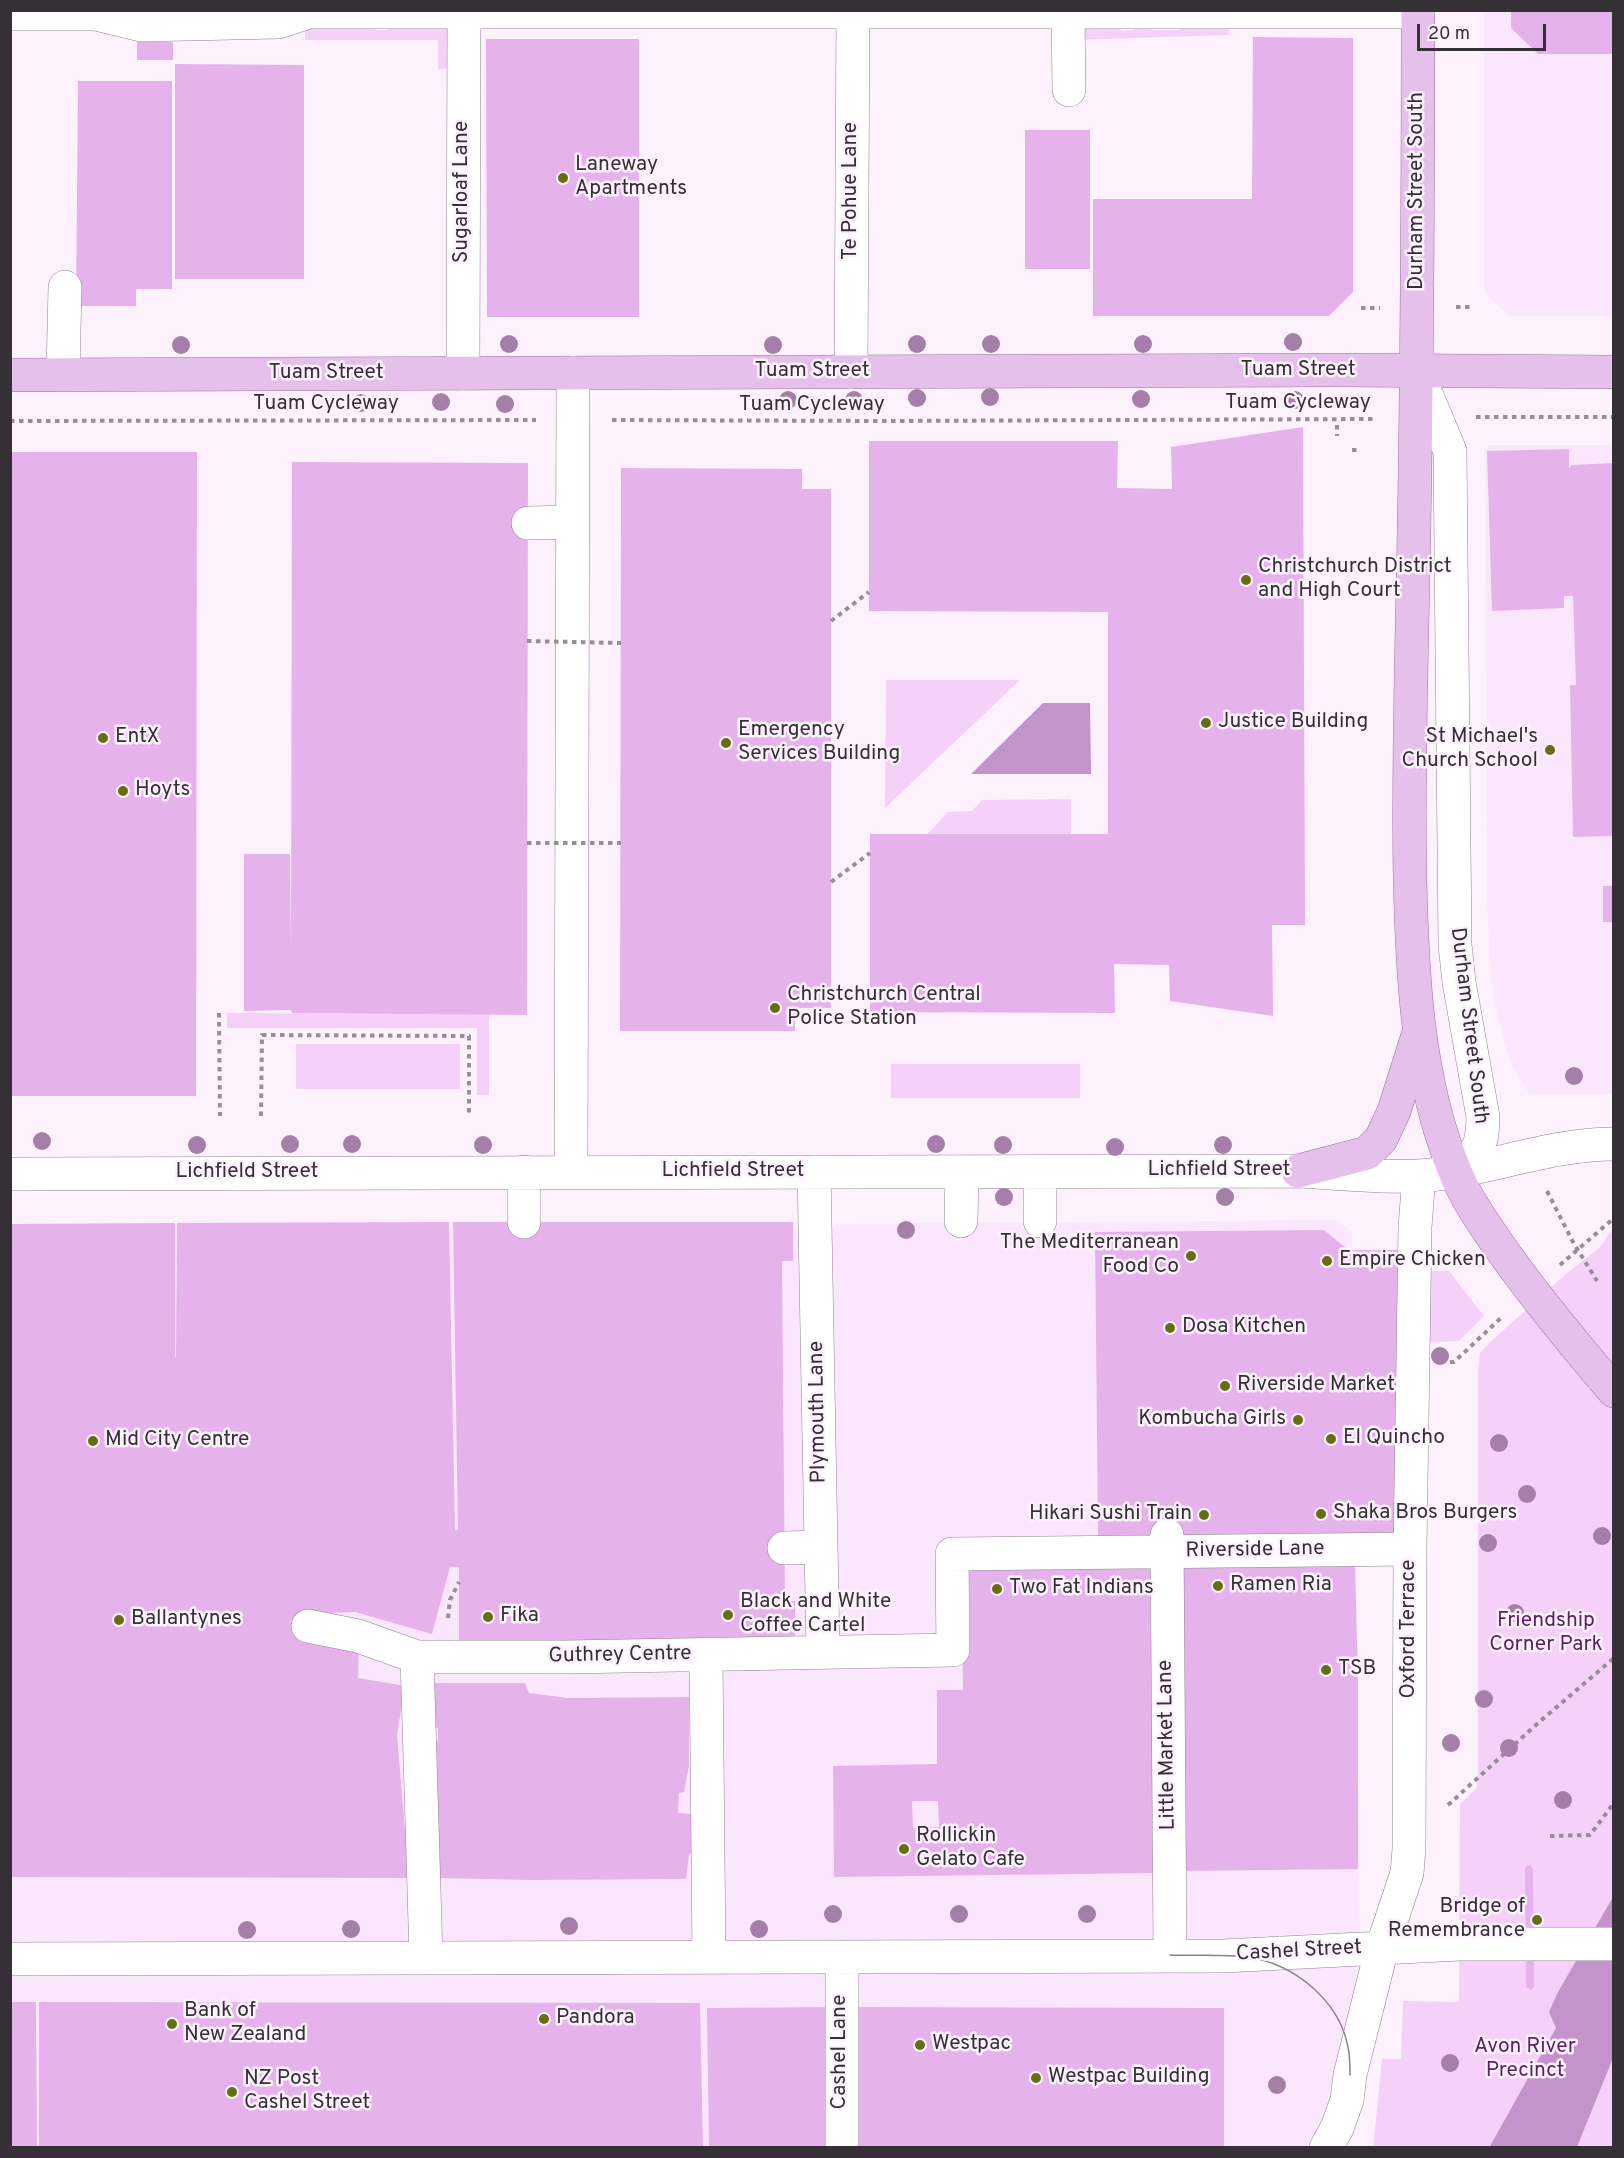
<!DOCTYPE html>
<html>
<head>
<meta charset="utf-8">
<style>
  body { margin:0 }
  #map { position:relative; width:1624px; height:2158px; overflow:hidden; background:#fdf1fe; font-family:Overpass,sans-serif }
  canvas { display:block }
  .frame { position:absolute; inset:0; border:12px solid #353036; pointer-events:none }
  .scale { position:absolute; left:1417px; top:24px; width:129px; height:27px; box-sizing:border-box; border:3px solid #353036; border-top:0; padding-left:8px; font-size:18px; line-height:21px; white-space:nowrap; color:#353036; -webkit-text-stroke:4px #fdf1fe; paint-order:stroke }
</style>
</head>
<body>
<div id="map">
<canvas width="1624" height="2158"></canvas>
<div class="frame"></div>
<div class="scale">20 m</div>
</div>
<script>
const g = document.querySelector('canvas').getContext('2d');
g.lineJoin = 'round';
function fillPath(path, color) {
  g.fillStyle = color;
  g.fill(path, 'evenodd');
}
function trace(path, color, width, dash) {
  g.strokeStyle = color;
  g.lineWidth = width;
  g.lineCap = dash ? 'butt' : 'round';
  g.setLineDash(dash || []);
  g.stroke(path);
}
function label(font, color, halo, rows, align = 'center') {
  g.font = font + ' Overpass,sans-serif';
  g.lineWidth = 5;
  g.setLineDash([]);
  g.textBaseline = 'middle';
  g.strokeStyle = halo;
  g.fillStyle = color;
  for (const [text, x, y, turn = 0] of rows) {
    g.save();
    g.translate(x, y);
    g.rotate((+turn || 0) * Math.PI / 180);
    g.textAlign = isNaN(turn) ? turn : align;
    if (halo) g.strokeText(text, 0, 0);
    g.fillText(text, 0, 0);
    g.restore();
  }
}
fillPath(new Path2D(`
  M1484,11H1613V316H1509L1484,292Z
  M1489,445H1613V1094H1530L1516,1073L1507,1051L1497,1014L1491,978L1487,901L1485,450Z
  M1337,1220L1352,1232L1360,1939L1353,2019L1326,2147L11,2148V1226L452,1227Z`), '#fbe7fd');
fillPath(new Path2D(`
  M1179,21L1229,24V35L1073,40V29L1120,26L1121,31L1134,30V25H1150L1151,30H1179Z
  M374,25L375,30H388V26L447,25V69H438V40H305V27Z
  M886,680H1020L885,808Z
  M1071,799V847L914,848L948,812L972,811L982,800Z
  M227,1013L489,1014V1095H477V1028H227Z
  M296,1044H460V1089H296Z
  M891,1064H1080V1098H891Z
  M1613,1229V2147L1373,2148L1382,2059H1401L1403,2001L1459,2002L1460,1804L1477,1788L1478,1778V1373L1480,1353L1488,1344L1566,1274L1600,1247Z
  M1424,1271H1449L1484,1316L1459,1341L1423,1343Z`), '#f5d1f9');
fillPath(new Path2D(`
  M1043,703H1090L1091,774H971Z
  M1613,1897V2058L1577,2147L1489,2148L1556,2028L1549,2012L1558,1992Z`), '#c593cb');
fillPath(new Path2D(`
  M1511,10H1614V54H1538L1511,28Z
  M1253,37L1353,38V292L1329,316H1093V199H1252Z
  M486,39H639V317H487Z
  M137,42H173V60H137Z
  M175,64L304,65V279H175Z
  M78,81H172V289H136V306H76Z
  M1025,130H1090V269H1025Z
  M1303,427L1305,925H1272L1273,1016L1170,1001L1169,965L1114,964L1115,1013L870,1012V834H1108V612L869,611V441H1118L1117,488L1172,489L1171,447Z
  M1569,449V469L1571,465L1614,463V836L1573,837L1570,685H1576L1573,596H1564V608L1492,611L1487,451Z
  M10,452H197L196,1096H10Z
  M292,462L528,463L527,1015L292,1013L291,1010L244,1011V854H290L291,949Z
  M621,468L802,469V489H831V1008H795V1031H620Z
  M1603,886H1614V922H1603Z
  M449,1222L455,1530H458L453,1222H793V1261H782L785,1601H795V1640H459V1567H450L432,1634L355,1612L308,1614L359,1648L358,1678L405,1686L397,1735L409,1878L10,1877V1224L175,1223V1357H176L177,1223Z
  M1324,1230L1352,1253V1250H1399L1397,1534L1098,1536L1095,1232Z
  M1355,1565L1358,1680V1869L1181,1871L1178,1567Z
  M1150,1567L1154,1873L834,1877L833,1766L937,1764V1690H963L962,1632H970L969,1569ZM912,1801H938L939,1827L913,1828Z
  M428,1683H525L529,1693L568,1698L689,1697V1766L684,1792L679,1793L678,1813L693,1814L699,1849L689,1854L686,1879L529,1880L435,1878L436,1741H438V1728H428Z
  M1527,1865H1530L1533,1869L1534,1987L1531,1990L1526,1987L1525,1869Z
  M10,2002H36L37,2148H10Z
  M39,2002L700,2003L703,2148H39Z
  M833,2007L835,2148H709L707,2008Z
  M847,2007L1224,2008V2148H847Z`), '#e6b2ec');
const minor = new Path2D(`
  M1068,12L1069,90
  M10,14H96L141,25L278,22L309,12H1418
  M851,372L853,10
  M1417,372L1450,451L1455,945L1459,982L1483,1117C1482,1150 1479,1150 1454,1171
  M463,373L464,10
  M63,374L65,287
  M528,523L572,522
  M524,1172V1222
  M571,1172L573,373
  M814,1172L823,1652
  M1040,1172V1221
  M10,1174L1298,1171C1338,1173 1379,1178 1418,1176C1484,1172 1547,1144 1614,1144
  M961,1221L962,1172
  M1167,1535L1170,1955
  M784,1548L821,1547
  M308,1626L358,1636L417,1657
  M706,1655L709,1957
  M426,1957L417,1657H568L953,1650L952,1554L1410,1549
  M10,1959L1224,1956L1460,1944H1614
  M842,2148V1957
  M1326,2148L1337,2128L1347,2100L1350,2075L1382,1948L1407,1873L1409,1849L1410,1549L1415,1227L1419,1176`);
const major = new Path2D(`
  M1418,10C1418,201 1417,391 1413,581C1411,680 1408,779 1410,877C1412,973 1417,1079 1454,1169C1464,1195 1481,1220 1497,1243C1533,1295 1573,1343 1614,1391
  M10,375L1336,370L1614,372
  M1298,1171L1367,1153L1381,1139L1394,1111L1419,1032`);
trace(minor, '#8f8290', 34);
trace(major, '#9c72a2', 34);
trace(new Path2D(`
  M1456,307H1473
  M1361,308H1380
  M1476,417H1614
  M612,420L885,421L1376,419
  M10,421L536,420
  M1337,425V436
  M1352,450H1360
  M831,621L869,592
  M831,882L870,853
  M219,1013L220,1116
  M261,1116L262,1035L469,1036V1116
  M1547,1191L1573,1242L1597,1281
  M1560,1265L1614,1218
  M1450,1362H1454L1503,1316
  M448,1618L450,1600L459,1582
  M1448,1805L1537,1724L1614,1658
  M1550,1836L1590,1835L1614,1803`), '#978e98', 4, [4.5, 4.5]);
trace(minor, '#fff', 33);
trace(major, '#e5c0ea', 33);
trace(new Path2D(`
  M1170,1955C1196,1956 1223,1954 1248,1957C1294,1964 1339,2000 1348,2047C1350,2056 1350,2066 1350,2075`), '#8b838c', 1.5);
trace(new Path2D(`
  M527,641L621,643
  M527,843H621`), '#978e98', 4, [4.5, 4.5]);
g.fillStyle = '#a57faa';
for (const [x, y] of [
  [1293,342],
  [509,344],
  [917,344],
  [991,344],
  [1143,344],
  [181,345],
  [773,345],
  [990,397],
  [917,398],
  [1141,399],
  [788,400],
  [854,400],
  [1295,400],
  [441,402],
  [361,403],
  [505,404],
  [1574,1076],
  [42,1141],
  [290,1144],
  [352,1144],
  [936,1144],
  [197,1145],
  [483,1145],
  [1003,1145],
  [1223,1145],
  [1115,1147],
  [1004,1197],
  [1225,1197],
  [906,1230],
  [1440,1356],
  [1499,1443],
  [1527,1494],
  [1602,1536],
  [1488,1543],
  [1515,1613],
  [1484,1699],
  [1451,1743],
  [1509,1748],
  [1563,1800],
  [833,1914],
  [959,1914],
  [1087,1914],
  [569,1926],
  [351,1929],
  [759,1929],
  [247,1930],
  [1450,2063],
  [1277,2085]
]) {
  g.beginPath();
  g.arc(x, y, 9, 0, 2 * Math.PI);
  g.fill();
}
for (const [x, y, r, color] of [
  [563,178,6,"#686d11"],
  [1246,580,6,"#686d11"],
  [1206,723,6,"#686d11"],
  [103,738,6,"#686d11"],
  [726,743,6,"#686d11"],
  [1550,750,6,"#686d11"],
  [123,791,6,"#686d11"],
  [775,1008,6,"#686d11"],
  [1191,1256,6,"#686d11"],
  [1327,1261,6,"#686d11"],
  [1170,1328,6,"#686d11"],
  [1225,1386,6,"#686d11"],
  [1298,1420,6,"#686d11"],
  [1331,1439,6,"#686d11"],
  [93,1441,6,"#686d11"],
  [1321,1514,6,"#686d11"],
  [1204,1515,6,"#686d11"],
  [1218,1586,6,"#686d11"],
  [997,1589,6,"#686d11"],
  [728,1615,6,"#686d11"],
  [488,1617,6,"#686d11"],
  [119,1620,6,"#686d11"],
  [1326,1670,6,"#686d11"],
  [904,1849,6,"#686d11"],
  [1537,1920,6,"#686d11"],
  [544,2019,6,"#686d11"],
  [172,2024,6,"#686d11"],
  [920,2045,6,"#686d11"],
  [1036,2078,6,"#686d11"],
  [232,2092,6,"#686d11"]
]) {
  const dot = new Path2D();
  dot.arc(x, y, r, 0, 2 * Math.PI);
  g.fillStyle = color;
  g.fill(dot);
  trace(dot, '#fdf1fe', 2);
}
label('21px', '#353036', '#fdf1fe', [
  ["Laneway",575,166],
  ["Apartments",575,190],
  ["Christchurch District",1258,568],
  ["and High Court",1258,592],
  ["Justice Building",1218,723],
  ["Emergency",738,731],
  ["Services Building",738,755],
  ["EntX",115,738],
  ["St Michael's",1538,738,"right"],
  ["Church School",1538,762,"right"],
  ["Hoyts",135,791],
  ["Christchurch Central",787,996],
  ["Police Station",787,1020],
  ["The Mediterranean",1179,1244,"right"],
  ["Food Co",1179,1268,"right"],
  ["Empire Chicken",1339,1261],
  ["Dosa Kitchen",1182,1328],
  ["Riverside Market",1237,1386],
  ["Kombucha Girls",1286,1420,"right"],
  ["El Quincho",1343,1439],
  ["Mid City Centre",105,1441],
  ["Shaka Bros Burgers",1333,1514],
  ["Hikari Sushi Train",1192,1515,"right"],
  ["Ramen Ria",1230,1586],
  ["Two Fat Indians",1009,1589],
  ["Black and White",740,1603],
  ["Coffee Cartel",740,1627],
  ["Fika",500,1617],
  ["Ballantynes",131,1620],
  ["TSB",1338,1670],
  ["Rollickin",916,1837],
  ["Gelato Cafe",916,1861],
  ["Bridge of",1525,1908,"right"],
  ["Remembrance",1525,1932,"right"],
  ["Bank of",184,2012],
  ["New Zealand",184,2036],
  ["Pandora",556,2019],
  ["Westpac",932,2045],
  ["Westpac Building",1048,2078],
  ["NZ Post",244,2080],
  ["Cashel Street",244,2104]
], 'left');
label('21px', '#353036', '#fdf1fe', [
  ["Te Pohue Lane",852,191,-90],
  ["Durham Street South",1418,191,-90],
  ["Sugarloaf Lane",463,192,-90],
  ["Tuam Street",1298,371],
  ["Tuam Street",812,372],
  ["Tuam Street",326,374],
  ["Tuam Cycleway",1298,404],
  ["Tuam Cycleway",326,405],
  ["Tuam Cycleway",812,406],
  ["Durham Street South",1468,1026,83],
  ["Lichfield Street",1219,1171],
  ["Lichfield Street",733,1172],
  ["Lichfield Street",247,1173],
  ["Plymouth Lane",819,1412,-91],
  ["Riverside Lane",1255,1551,-1],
  ["Oxford Terrace",1410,1629,-90],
  ["Guthrey Centre",620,1656,-1],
  ["Little Market Lane",1168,1745,-91],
  ["Cashel Street",1299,1952,-3],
  ["Cashel Lane",841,2052,-90]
]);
label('21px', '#5d2166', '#fdf1fe', [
  ["Friendship",1546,1622],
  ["Corner Park",1546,1646],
  ["Avon River",1525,2048],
  ["Precinct",1525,2072]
]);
</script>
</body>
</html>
